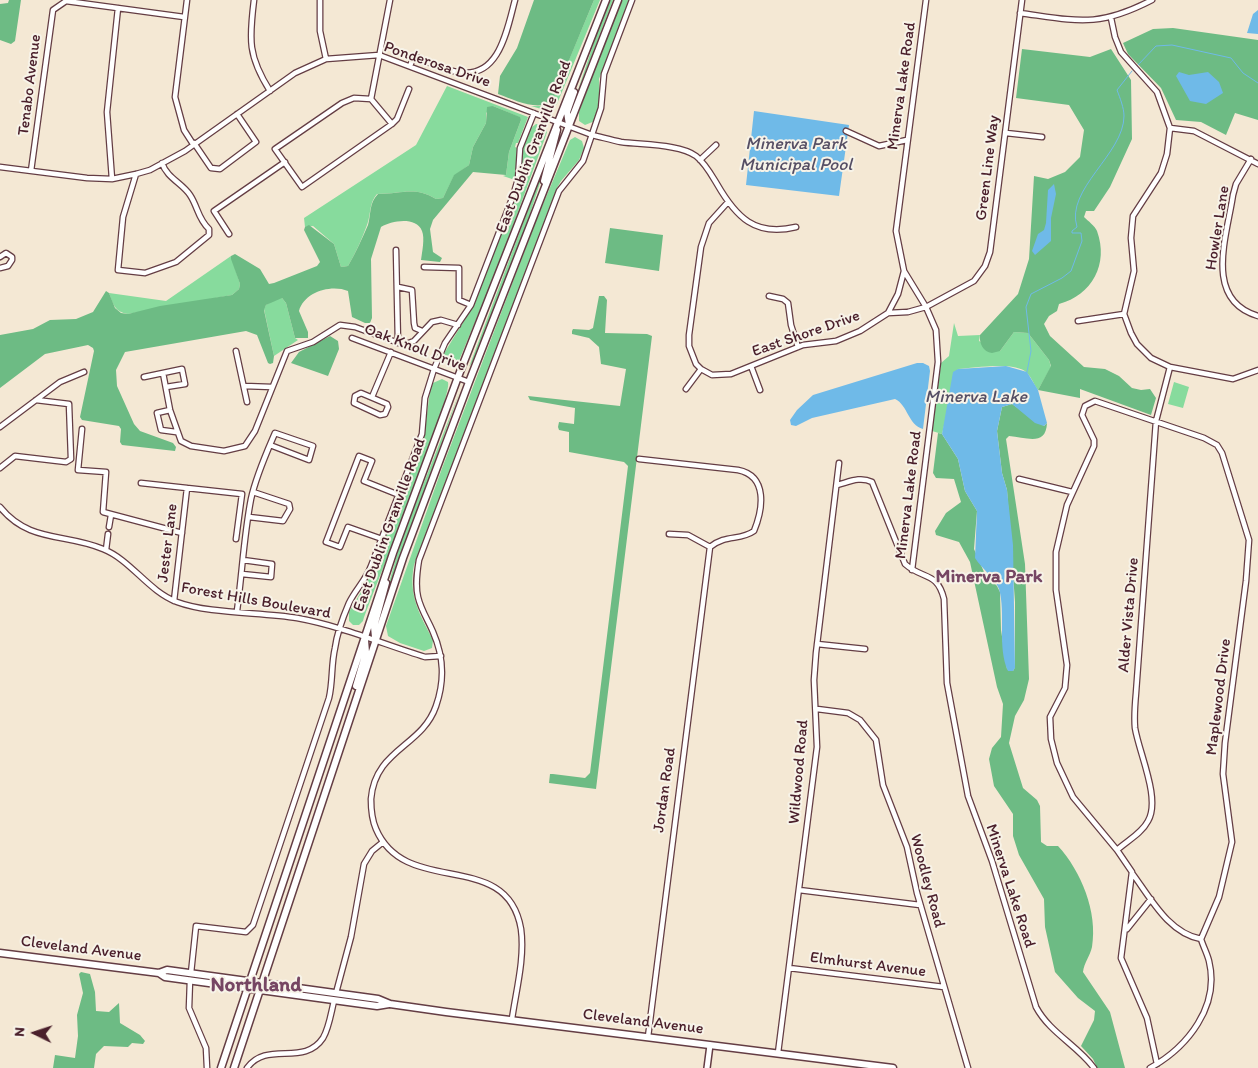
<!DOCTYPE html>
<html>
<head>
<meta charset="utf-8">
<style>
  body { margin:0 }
  #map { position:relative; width:1258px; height:1068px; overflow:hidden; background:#f4e8d4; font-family:Itim,sans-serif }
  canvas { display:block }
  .north { position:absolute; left:10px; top:1008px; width:50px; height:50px; -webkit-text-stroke:4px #f7f3e8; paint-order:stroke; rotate:274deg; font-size:14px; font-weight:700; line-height:20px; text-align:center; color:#4a1f2b }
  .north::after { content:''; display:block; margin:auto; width:18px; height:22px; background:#4a1f2b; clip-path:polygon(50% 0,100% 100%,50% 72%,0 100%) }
</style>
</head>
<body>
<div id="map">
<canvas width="1258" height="1068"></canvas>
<div class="north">N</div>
</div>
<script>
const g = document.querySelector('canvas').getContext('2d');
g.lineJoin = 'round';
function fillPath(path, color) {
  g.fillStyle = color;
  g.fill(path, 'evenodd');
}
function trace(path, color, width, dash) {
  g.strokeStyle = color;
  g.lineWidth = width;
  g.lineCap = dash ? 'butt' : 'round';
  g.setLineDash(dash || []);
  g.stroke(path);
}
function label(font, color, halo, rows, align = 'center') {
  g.font = font + ' Itim,sans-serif';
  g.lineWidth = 4;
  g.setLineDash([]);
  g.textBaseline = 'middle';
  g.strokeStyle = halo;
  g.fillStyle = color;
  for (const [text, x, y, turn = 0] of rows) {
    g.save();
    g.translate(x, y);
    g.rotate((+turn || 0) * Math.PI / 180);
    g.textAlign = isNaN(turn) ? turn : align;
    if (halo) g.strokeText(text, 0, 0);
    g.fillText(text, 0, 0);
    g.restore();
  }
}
fillPath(new Path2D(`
  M594,0H600L557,104L548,111L531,106H543L551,103Z
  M608,0H613L575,99Z
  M621,0H629L599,79L600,103L595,121L585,125L579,121V112Z
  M447,86L528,117L518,143H516L515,147L517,148L515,180L503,176L506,175L509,152L521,120L519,117L493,106L486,113V123L473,147L469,165L454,176L443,198L436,199C414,186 402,194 377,194C369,203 371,214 367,225C362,239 356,252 348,266L341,267L334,244L313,226L305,227L304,218L416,145Z
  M536,124L545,125L547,132L545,138L497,269L458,363L453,367L448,366L443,355L475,303L518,189L522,148L531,128Z
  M575,137L582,141L584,148L579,160L561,181L557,188L414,565C408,595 420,615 433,640L432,648L424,651L400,643L388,636L386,626L441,471L536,221L570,140Z
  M551,149L528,220L475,358L469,367Z
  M231,256L240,284L239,289L232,295L128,314C115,312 113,304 109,293L166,301Z
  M278,298H282L286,303L295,338L298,340L274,356L264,309L266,305Z
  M954,323L958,336L980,335L979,341L1000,351L1014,332L1028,333L1049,360L1051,367L1038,390C1034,385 1032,378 1027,373C1016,361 974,368 958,369L942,434L932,431L941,363L949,356Z
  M442,379L448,382C453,397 374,589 363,621L359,625H353L349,621V612L371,575L424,437L430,391L433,383Z
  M1174,382L1189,387L1183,408L1168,404Z
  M460,391L380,614L401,541Z`), '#87db9d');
fillPath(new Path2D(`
  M9,0H21L15,41L11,44L0,40V4L8,3Z
  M534,0H594L553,99L551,103C533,110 515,100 498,94L500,76L517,48Z
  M1173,28L1258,40V120L1235,113L1226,135L1201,122L1176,120L1161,88L1128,54L1123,43L1153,29Z
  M1022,49L1090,57L1111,49L1131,80L1132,139L1110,187L1094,211H1086L1084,217C1088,221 1095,226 1097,231C1109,264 1092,295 1059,304L1057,311L1049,316L1044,324L1050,336L1084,367L1105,369L1119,376L1132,388L1141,390L1150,389L1156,398L1151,415L1080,389V398L1038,390L1051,366L1049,360L1028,333L1014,332L1000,351L992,353C983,352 979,343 980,335L1018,294L1029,259L1034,176L1048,179L1065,172L1080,157L1084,130L1069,105L1016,98Z
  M493,106L520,117L521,120L509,152L506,175L473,172L433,220L430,229L433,252L442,258L440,262L421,260C422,252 425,238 422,231C416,216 391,221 381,227L371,259L372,318L370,323H365L352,317L348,291C331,284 304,292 299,311L308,332V338H295L286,303L282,298L266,305L264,310L274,356L273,363L270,364L268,363L257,335L246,331L125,352L116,370L117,386L134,424L140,431L173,443L176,447L175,451L122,445L120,442L121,429L119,426L82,420L80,417L94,351L93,348L88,345L45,354L0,388V335L33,329L50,320L76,319L93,312L106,291L109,293L115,308L121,313L128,314L160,306L232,295L239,289L240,284L231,259V256L235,254L260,269L269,284L274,283L317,266L320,262L304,230L305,227L309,225L334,244L341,267L348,266C356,252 362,239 368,225C371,214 369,203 378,194C402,194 414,186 436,199L443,198L454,175L469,165L473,147L486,123L487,107Z
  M610,228L663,235L659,271L605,263Z
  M599,296H604L607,300L605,333L647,334L652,336L596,789L549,783L550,774H553L585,778L590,773L628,466L624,462L569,452V432L559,430L558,427L559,422L574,424L575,408L530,400L528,396L620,406L626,369L601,364L599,347L589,338L572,334V331L573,329L589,330L593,328Z
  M330,336L338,341L339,349L328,376L291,363L299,352Z
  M1012,404L1044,426L1047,423C1046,447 1026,437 1009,436L1006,439L1025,564L1029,679L1024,700L1015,716L1009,743L1023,788L1037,800L1040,806L1041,842L1047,846H1058C1081,871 1098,912 1092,947C1090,956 1084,963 1083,972L1110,1012L1125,1068H1097L1093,1059L1081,1046L1094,1020L1095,1011L1078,998L1055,972L1045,927L1044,899L1019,855L1013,836V814L994,786L989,759L992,748L1001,737L1003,704L997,687L970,562L959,542L936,535L935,531L946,513L961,502L954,479L936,478L933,473L938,433L942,434L958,459L965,491L977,511L974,549L984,572L997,586L1000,592L1001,630L1007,669L1013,671L1015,667V602L1007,490L1002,473L997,431L1002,407Z
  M81,972L90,974L95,992L96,1011L109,1012L119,1003L120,1023L140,1035L145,1041L143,1044L132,1043L128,1047L104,1046L96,1054L94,1068H53L55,1055L75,1058L78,1036L77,1015L83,993L79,974Z`), '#6dbb84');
fillPath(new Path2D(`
  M1258,10V34L1247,33L1253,14Z
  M1179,72L1189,75L1208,72L1219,82L1223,93L1206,104L1190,101L1176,76Z
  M754,111L849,125L839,196L746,185Z
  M1054,184L1056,194L1051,218V241L1035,255L1032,251L1038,234L1044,230L1046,223L1048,190Z
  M917,363H923L929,366L930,371L923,429C908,425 908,405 895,399L812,418L796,426L791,425L790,420L797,410L813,395Z
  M1006,366L1027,372L1038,390L1047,423L1044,426L1035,423L1012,404L1002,407L997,431L1002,473L1007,490L1013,545L1015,668L1013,671H1008C997,648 1006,612 999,589C995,578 981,568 975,558L977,511L965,491L958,459L942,434L953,372L958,369Z`), '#6fbae8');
trace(new Path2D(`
  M1138,65L1156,46L1172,45L1231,58L1243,73L1258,83
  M1027,372L1031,351L1026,307L1031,294L1062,278L1071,271L1082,241L1081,233H1072V231L1077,227C1065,189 1124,154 1124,116C1124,108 1120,98 1117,90L1132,71`), '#6fbae8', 1);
const minor = new Path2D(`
  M187,0L175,97L184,130L193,144
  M254,0C249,40 248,56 270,91
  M320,0V31L326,59
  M1020,13C1078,21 1098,28 1152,0
  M1111,18L1115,37L1121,52L1157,92L1170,128L1167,154L1161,173L1133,216L1131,238L1134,271L1124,314L1131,333L1137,344L1151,358L1170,367L1233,379L1258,370
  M410,66L414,56C428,62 443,70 458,72C499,80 507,30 515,0
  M371,99L354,98L342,103L275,149L302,187L392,124L397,119L409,89
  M371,99L390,0
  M371,99L392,124
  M1170,128L1194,131L1258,164
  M846,131L879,146L907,140
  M1006,133L1042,137
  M194,143L211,168L220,169L256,142L237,114
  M1251,159L1236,184L1233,195C1227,236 1203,300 1258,316
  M700,160L716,145
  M0,167L87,178L112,179L136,174L150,170L185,151L295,73L326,59L379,55L592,135C601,137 611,140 621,142C642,145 680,144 696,156C705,163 711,174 717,184C736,217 755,237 796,227
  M31,171L53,10L66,1L184,17
  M136,174L123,217L118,270L145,273L176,262L209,235V229C198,219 198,207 190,195C182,183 167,178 162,163
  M112,179L107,112L118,8
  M728,202L709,223L701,247L689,335V346L696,364L701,369L712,375L731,374L803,345L836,341L860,331L888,313L908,312L926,307L974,281L985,266L990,252L1022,0
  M229,234L214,211L285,162
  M396,250L398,343
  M0,257L6,253L12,257V260L8,266L0,268
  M424,267L459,268V300L471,305
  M398,287L412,290L414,323L415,328L422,331
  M769,296L783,299L788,303L791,325L798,347
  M888,313L898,294L904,271
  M1078,321L1124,314
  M352,338L469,382
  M236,351L247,402
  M751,366L760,390
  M163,373L170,410L181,441L191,446L224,451L245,446L255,431L287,351L313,342L340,325L355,327L396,342L406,344L414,341L432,322L441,320L458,325
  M144,377L182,369L185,384L166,387
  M244,386L272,387
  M686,389L701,369
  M361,393L387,404L388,407L385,414L380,415L354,403L355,396Z
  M372,397L391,352
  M170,410L157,413L161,430L176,432
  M0,427L60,382L84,372
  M82,429L78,470L106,472L103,512L182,533
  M639,459L738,470C768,476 763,509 754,531C740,541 726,534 710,547
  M0,468L15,456L66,462L71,459L69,404L36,400
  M1019,479L1072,492
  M141,483L242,494L236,539
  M837,485C849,482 860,476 872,482L905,564C923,580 937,571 944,599L947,683L968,796L992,861L1036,1007C1050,1033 1077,1045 1094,1068
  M0,507C29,543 65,533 103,549C131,560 148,591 177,602C209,614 262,612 297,618C341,626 383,644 425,657L441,656
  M249,517L283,521L290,509L289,504L253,492
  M109,527L111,515
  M669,534L688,535L710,547
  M382,539L348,527L340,547L326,542L359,456L372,461L364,481L399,495
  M106,550L108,534
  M912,570L938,362L936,330L926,307L904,271L896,231L926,0
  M242,574L271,577L272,564L243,560
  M174,601L187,488
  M237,611C242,574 244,535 251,499C256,476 266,454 275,433L313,446L309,460L270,445
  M817,644L865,649
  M817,709L848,713L860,720L876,740L883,785L907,847L917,893L968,1068
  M1117,850C1127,841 1142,833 1148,821C1161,799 1139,753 1135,728C1134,717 1135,704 1136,693L1156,421L1170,367
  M1132,873C1150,897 1168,933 1201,939
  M799,890L920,905
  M1127,929L1151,899
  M789,968L944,987
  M191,973L196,926L246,932L253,925L329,698C333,681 331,665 335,648C337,633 343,617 349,603C355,590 366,580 371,566L422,434L425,398L434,369L445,343L471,305L513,196L518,179L520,148L534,113
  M190,980L189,1008L206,1048L207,1068
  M336,993L351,937L364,864L372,851L383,842
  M512,1019C516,991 525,958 521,929C507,847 406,899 376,829C372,820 371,809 371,799C375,749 422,747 436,706C445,680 444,657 433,632C428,620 421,610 418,597C415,585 417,572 419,560L559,191L583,161L601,108L604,74L632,0
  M648,1037L710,547
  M778,1053L817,747L814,680L816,653L839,463
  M247,1068C267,1040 304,1067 323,1038C329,1028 331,1013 334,1001
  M1150,1068C1188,1047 1220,1006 1209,961C1207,953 1203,946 1201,939L1219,897L1232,842L1223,774L1225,743L1246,581L1249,540L1222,453L1217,445L1204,438L1095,401L1085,406L1082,415L1094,440V446L1067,505L1056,552V590L1067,665L1065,688L1050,717L1051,739L1057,763L1073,797L1117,850L1132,872L1121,958L1147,1018L1157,1064`);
const tertiary = new Path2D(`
  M707,1068L710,1045`);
const primary = new Path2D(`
  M569,125L567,112L574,92
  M544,181L557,130
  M375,637L374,627L386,583
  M356,686L366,652L365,640
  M0,953L159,973L167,970L378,999L390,1004L446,1012L893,1068
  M159,973L165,977L377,1006L389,1004
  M221,1068L393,553L458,377L606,0
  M234,1068L403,558L469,382L618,0`);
trace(minor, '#643d44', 7);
trace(tertiary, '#643d44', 8);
trace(primary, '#643d44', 9);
trace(minor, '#fff', 4.5);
trace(tertiary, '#fff', 5);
trace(primary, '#fff', 6);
label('16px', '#4a1f2b', '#f7f3e8', [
  ["Ponderosa Drive",437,65,19],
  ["Tenabo Avenue",30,85,-83],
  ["Minerva Lake Road",902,86,-82],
  ["East Dublin Granville Road",534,147,-69],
  ["Green Line Way",988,168,-83],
  ["Howler Lane",1218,228,-81],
  ["East Shore Drive",806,334,-19],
  ["Oak Knoll Drive",415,348,21],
  ["Minerva Lake Road",909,495,-83],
  ["East Dublin Granville Road",390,525,-70],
  ["Jester Lane",168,543,-83],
  ["Forest Hills Boulevard",256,601,10],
  ["Alder Vista Drive",1129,615,-85],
  ["Maplewood Drive",1219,697,-83],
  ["Wildwood Road",799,772,-85],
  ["Jordan Road",665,790,-82],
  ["Woodley Road",927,881,75],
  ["Minerva Lake Road",1010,886,72],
  ["Cleveland Avenue",81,949,7],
  ["Elmhurst Avenue",868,965,7],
  ["Cleveland Avenue",643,1022,7]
]);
label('italic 18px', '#554e64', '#f7f3e8', [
  ["Minerva Park",796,144],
  ["Municipal Pool",796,165],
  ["Minerva Lake",976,397]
]);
label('bold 19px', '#764663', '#f7f3e8', [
  ["Minerva Park",989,577]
]);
label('bold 21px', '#764663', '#f7f3e8', [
  ["Northland",256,986]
]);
</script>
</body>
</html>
